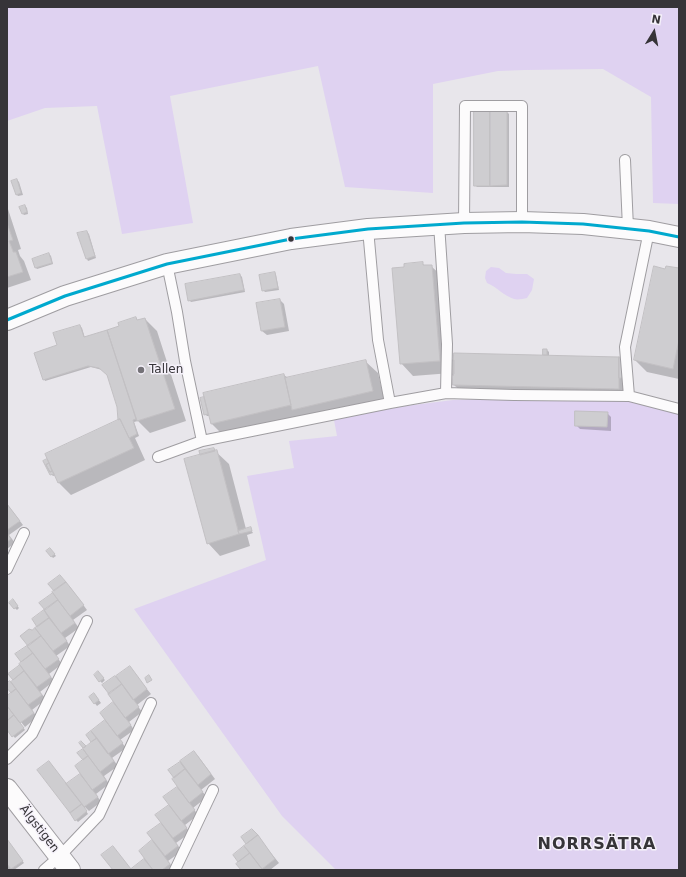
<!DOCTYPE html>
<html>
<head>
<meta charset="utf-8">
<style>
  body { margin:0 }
  #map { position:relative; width:686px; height:877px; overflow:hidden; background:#e8e6eb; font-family:"DejaVu Sans",sans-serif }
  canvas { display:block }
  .frame { position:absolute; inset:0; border:8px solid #363438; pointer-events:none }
  .north { position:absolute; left:634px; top:12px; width:40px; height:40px; -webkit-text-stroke:3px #f5f1fa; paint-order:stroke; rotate:10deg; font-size:11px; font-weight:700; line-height:16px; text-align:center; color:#363438 }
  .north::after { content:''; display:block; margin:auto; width:14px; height:18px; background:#363438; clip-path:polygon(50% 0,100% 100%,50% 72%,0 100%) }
</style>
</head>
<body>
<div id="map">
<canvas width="686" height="877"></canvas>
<div class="frame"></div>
<div class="north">N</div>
</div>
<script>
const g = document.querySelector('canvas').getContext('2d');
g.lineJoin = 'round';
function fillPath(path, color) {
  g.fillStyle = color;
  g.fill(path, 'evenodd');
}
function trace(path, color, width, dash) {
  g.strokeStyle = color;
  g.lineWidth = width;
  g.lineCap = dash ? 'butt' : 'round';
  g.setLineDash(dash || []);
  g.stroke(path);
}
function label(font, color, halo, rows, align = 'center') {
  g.font = font + ' "DejaVu Sans",sans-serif';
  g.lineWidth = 3;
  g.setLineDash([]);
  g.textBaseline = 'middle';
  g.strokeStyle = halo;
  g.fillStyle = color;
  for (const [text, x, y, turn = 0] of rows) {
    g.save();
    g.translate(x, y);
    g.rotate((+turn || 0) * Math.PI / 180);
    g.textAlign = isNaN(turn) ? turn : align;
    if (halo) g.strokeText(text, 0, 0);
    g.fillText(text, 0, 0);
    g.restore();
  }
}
fillPath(new Path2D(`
  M7,7H679V204L653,203L651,97L603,69L525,70L498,71L433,84V193L345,187L318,66L170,96L193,223L122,234L97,106L45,108L7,121Z
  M491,267L499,268L506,273L516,274H527L534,279L532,290L527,298C523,299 517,300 514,299C504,296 497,287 487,283L485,278L486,271Z
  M629,396L679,409V870H336L282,816L134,609L266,560L247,476L294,468L289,441L337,436L334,420L390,408L453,400L487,399Z`), '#dfd2f1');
fillPath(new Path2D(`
  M507,112L509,114V187H477L475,185Z
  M17,180L19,182L23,195L18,196L16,194Z
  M7,206L21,249L18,250L20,256L24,261L31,280L7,288Z
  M25,206L27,208L28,214L24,215L22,213Z
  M87,232L89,234L96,258L88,261L87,259Z
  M49,254L51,256L53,264L37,269L35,267Z
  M422,263L425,266H431L444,278L450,361L544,356V350H547L549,352V356L631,370L630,401L467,397L454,385L455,376H453L451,373L413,376L401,363L405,268Z
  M679,269V379L647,372L635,360Z
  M275,273L276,275L279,290L265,292L263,290Z
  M240,275L242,277L245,292L191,302L189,300Z
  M280,300L284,304L289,331L267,335L262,331L257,304Z
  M136,318L138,321L145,319L157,331L186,421L150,433L138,421L134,422L139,436L135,438L145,460L71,495L59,483L56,475L53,476L51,474L47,461L50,464L120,421L118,407L108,375L102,370L91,367L45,381L44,379L58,346L80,326L82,328L85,338L120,327Z
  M365,361L378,373L385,403L224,436L211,423L210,416H207L205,414L201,399L284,375L288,378Z
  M607,413L611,417V431L580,429L576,425Z
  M213,449L229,464L246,529L250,528L253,533L247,535L250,546L220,556L208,543L201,456Z
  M7,504L23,525L9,535L15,543L7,549Z
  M50,549L56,556L53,558L47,551Z
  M70,587L87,610L73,620L79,628L65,638L70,646L56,656L62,664L49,674L54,681L40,692L46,699L32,710L37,717L25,727L21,722L20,723L25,730L15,738L7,728V697L12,693L7,687V685L14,680L10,674L24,669L23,662L16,654L29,646L39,632V627L33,619L46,610Z
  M10,603H15L19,608L17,610Z
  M129,667L151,694L137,705L142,712L129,722L134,730L120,740L126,748L112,758L118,766L104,776L109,784L96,794L101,802L89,811L85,807L84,808L88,814L78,822L76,820L67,785L82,774L84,760L79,753L85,748L80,743L83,744L86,747L93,742L87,735L106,720L101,713L115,702L116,678Z
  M100,675L105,680L102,683L100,681Z
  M96,696L101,703L97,706L90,697Z
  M198,756L215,779L201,790L207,797L193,808L198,815L185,825L190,833L176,843L182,851L168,861L174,869L172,870H131L146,859L140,851L154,841L148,833L162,823L171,805L165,798L178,787L175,778L170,771L181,762Z
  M254,832L279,863L270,870H242L240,862L234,855L248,844L242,837Z
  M7,840L24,863L14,870H7Z`), '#0003');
const building = new Path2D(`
  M474,111H490V186H474Z
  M490,111H507V185L490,186Z
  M17,179L21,193L16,195L11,181Z
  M25,205L27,212L22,214L19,207Z
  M7,223L13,240L9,241L13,251V252H16L23,272L7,277Z
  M87,231L95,256L86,259L77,233Z
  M49,253L52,263L35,268L32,259Z
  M423,262V265H432L440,361L400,364L392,268L404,267V264Z
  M654,266L665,269L666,266L679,268V340L673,369L634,360Z
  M275,272L278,288L262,291L259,275Z
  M240,274L244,290L188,301L185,284Z
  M280,299L285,327L261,331L256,303Z
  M136,317L137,320L145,318L175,409L137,421L107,330L119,326L118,323Z
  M80,325L84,337L107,330L136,419L133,420L137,434L129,438L120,419L118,420L117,407L107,375L99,368L88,366L43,380L34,353L57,345L53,333Z
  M543,349H547V355H543Z
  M454,353L619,357V389L453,385Z
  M619,357L624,358V378H619Z
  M366,360L373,391L292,410L285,378Z
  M450,360H454V374H450Z
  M284,374L291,405L211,424L203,393Z
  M204,397L208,414L204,415L200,398Z
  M575,411L608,412L607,427L575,426Z
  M120,419L134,448L58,483L45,454Z
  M214,448L215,451L200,455L199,451Z
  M217,450L239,534L207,544L184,459Z
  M47,459L49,463L46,465L50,472L52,471L54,474L50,475L43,461Z
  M49,463L52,471L50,472L46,465Z
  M7,504L20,521L7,530Z
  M251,527L252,531L239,534L238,531Z
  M7,533L11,539L7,542Z
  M50,548L55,554L51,557L46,551Z
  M60,575L66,582L54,591L48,584Z
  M66,582L84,605L70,616L52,592Z
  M53,593L58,600L45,610L39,603Z
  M13,599L18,606L14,609L9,603Z
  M58,600L75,623L61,633L44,610Z
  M44,610L49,618L37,627L32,619Z
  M49,618L67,641L53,651L35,628Z
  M35,628L41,636L28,646L20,636L29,629L32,630Z
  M41,636L59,659L45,669L27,646Z
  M27,646L33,653L21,662L15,654Z
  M33,653L51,677L37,687L19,664Z
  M20,665L24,671L13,680L8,674Z
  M130,666L147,689L133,700L116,676Z
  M24,671L42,695L28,705L11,682Z
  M98,671L104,678L99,682L94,675Z
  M149,675L152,680L147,683L145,678Z
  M115,676L122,684L109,694L102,685Z
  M10,681L16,689L11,693L7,688V683Z
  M122,684L139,707L125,718L108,694Z
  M16,689L34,713L20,723L7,706V696Z
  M94,693L99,700L94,704L89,697Z
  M113,702L131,725L117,736L100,713Z
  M7,706L14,715L7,721Z
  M14,715L24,728L12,737L7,730V721Z
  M105,720L123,743L108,754L91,731Z
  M91,731L97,738L91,742L86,735Z
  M97,738L114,761L100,772L83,749Z
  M81,741L86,746L83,748L79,743Z
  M83,749L88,756L83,760L77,753Z
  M194,751L211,774L198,785L180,761Z
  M88,756L106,780L92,790L75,766Z
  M49,761L82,804L70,813L37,770Z
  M180,762L185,769L174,778L168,770Z
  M185,769L203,792L189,803L172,779Z
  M80,774L98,797L84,807L66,784Z
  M177,787L195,810L181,821L163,797Z
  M82,804L87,811L75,821L70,813Z
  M169,805L187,828L173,838L155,815Z
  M161,823L178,846L165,856L147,833Z
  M252,829L258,835L246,844L241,837Z
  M258,835L275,859L262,869L244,846Z
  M7,839L23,861L11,869L7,864Z
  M152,840L170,864L162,870H153L139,851Z
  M113,846L131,869V870H113L101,855Z
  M244,846L250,853L238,862L233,855Z
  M250,853L262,869V870H241L236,864Z
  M144,859L153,870H131V869Z`);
fillPath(building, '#cecdd0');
trace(building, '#c2c0c3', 1);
const lane = new Path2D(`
  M625,160L628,228
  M464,223L465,106H522V222
  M439,224L447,344L446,393
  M368,229L378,340L390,403
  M167,264L177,312L185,361L202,441
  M629,396L625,347L649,231
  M158,457L202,441L390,403L446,393L514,395L629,396L679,409
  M7,569L24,533
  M7,759L32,734L87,621
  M44,870L60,856L99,815L151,703
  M175,870L213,790`);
const street = new Path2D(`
  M7,320L65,296L167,264L291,239L368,229L464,223L522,222L583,224L649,231L679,237
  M7,789L70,870`);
trace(lane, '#9f9da1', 12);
trace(street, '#9f9da1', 22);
trace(lane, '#fcfbfc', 10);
trace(street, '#fcfbfc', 20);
trace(new Path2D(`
  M7,320L65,296L167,264L291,239L368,229L464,223L522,222L583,224L649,231L679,237`), '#00a9ce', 3);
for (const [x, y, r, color] of [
  [291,239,3.5,"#363438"],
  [141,370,4,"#747277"]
]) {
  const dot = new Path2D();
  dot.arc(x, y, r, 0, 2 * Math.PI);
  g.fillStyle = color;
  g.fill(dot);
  trace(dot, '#f5f1fa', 1.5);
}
label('12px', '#363438', '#f5f1fa', [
  ["Tallen",149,370]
], 'left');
label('12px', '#363438', '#f5f1fa', [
  ["Älgstigen",39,829,52]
]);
g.letterSpacing = '1px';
label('bold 16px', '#363438', '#f5f1fa', [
  ["NORRSÄTRA",597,845]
]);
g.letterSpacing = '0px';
</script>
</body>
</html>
